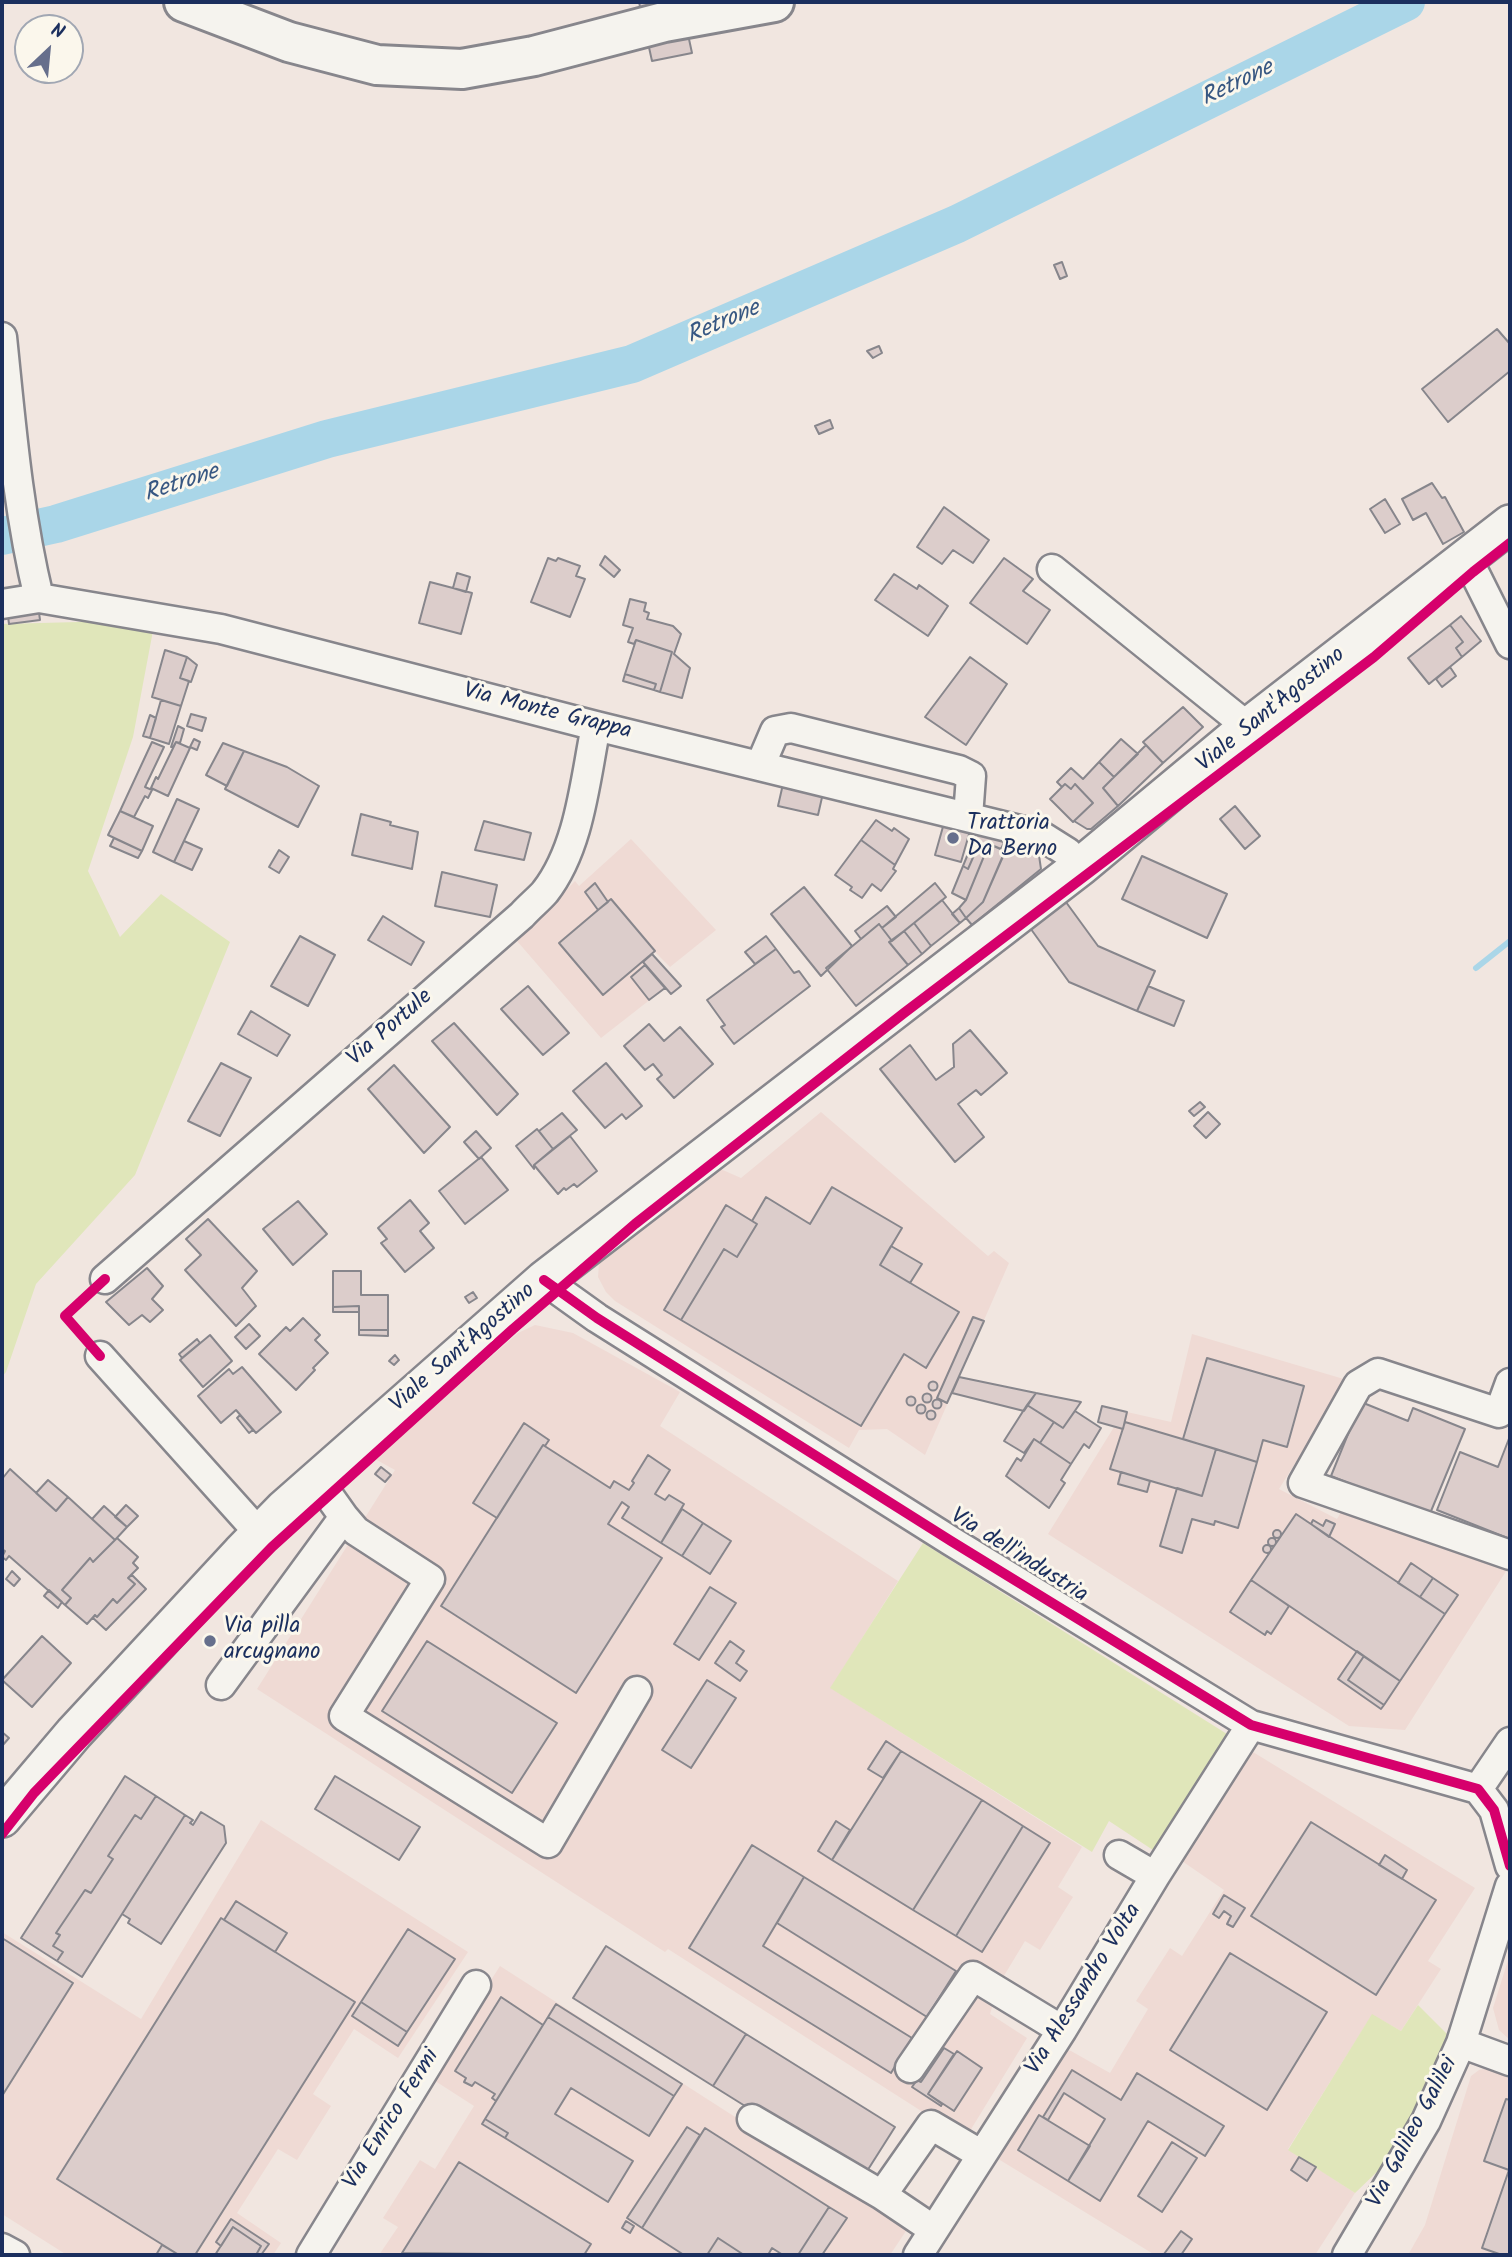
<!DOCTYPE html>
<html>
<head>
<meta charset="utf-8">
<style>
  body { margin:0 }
  #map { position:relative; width:1512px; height:2257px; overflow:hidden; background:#f1e6e0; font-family:Kalam,sans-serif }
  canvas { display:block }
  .frame { position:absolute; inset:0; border:4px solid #1b2f5e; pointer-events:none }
  .north { position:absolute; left:14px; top:14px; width:70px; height:70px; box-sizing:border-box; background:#fbf7ec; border:2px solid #a1a7b3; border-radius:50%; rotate:26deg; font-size:19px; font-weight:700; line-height:28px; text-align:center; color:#1b2f5e }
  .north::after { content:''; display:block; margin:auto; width:24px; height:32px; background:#666f8c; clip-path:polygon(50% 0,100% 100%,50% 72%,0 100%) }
</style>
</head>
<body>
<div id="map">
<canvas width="1512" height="2257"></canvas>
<div class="frame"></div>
<div class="north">N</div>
</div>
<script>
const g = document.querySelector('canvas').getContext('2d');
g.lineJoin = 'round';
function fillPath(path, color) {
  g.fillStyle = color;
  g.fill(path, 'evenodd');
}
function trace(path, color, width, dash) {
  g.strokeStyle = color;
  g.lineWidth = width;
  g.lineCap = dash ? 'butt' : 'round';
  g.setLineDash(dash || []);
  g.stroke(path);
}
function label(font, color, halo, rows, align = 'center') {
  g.font = font + ' Kalam,sans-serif';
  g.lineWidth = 6;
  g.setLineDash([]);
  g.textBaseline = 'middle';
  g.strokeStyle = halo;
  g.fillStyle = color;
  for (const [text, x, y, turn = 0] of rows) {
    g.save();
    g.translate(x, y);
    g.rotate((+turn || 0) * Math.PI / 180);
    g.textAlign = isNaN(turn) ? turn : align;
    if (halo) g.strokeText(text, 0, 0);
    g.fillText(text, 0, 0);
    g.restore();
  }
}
fillPath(new Path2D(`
  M631,839L716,930L670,967L655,952L652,954L681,986L671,994L665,988L601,1038L517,941L575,881L579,886Z
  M821,1112L988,1256L994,1251L1009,1263L925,1455L887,1429L859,1430L849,1448L615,1301L606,1292L598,1277L599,1264L604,1254L716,1167L741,1178Z
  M535,1325L573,1333L680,1392L660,1426L898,1581L831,1688L1082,1847L1058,1887L1073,1897L1040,1950L1025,1941L999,1984L990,2014L1027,2038L965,2139L668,1949L665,1952L257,1689L395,1470L375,1459L518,1333Z
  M1192,1334L1347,1380L1279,1489L1337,1519L1344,1507L1510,1565L1405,1730L1349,1726L1048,1534L1114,1427L1123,1429L1127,1412L1171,1422Z
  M1253,1752L1475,1888L1428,1961L1441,1969L1401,2031L1372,2015L1288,2149L1355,2193L1315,2255H1155L995,2157L1062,2049L1071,2051L1110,2073L1148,2009L1136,2001L1170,1948L1182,1956L1224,1890L1182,1861Z
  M261,1820L468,1952L398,2058L354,2029L313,2094L331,2106L297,2160L278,2149L237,2213L281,2243L273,2255H67L2,2214V1932L141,2019Z
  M1510,1954V2040L1499,2030L1493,2008Z
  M500,1966L908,2228L890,2255H379L398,2227L383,2218L420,2160L435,2169L474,2106L429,2077Z
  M1485,2069L1510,2074V2255H1408L1425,2225L1471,2076L1479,2070Z`), '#efdad4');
fillPath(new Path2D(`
  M155,620L133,737L88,871L120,937L161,894L230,942L135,1175L36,1284L6,1372L2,1377V624Z
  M923,1543L1227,1734L1156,1852L1109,1821L1092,1852L830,1688Z
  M1418,2005L1447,2034L1430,2083L1379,2170L1355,2193L1288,2150L1372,2014L1401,2031Z`), '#e0e6ba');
trace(new Path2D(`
  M1476,968L1510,941`), '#aad6e8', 6);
trace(new Path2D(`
  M2,536L56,524L327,439L632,364L957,224L1406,2`), '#aad6e8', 38);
const building = new Path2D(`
  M639,2H681L692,53L652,61Z
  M1062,262L1067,276L1060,279L1054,265Z
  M1497,329L1510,344V371L1448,422L1422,389Z
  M879,346L882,353L873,358L867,351Z
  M830,420L833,428L819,434L815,426Z
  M1432,483L1442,498L1445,497L1464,532L1443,544L1426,513L1413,520L1402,499Z
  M1385,499L1400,524L1385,533L1370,509Z
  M944,507L989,540L973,563L953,550L942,564L917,547Z
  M605,556L620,570L614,577L600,565Z
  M548,558L556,561L558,558L580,566L576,576L585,579L570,617L531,602Z
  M1004,558L1033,579L1023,591L1050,610L1027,644L970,603Z
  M457,573L470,577L466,592L453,588Z
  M894,574L917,589L919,585L948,606L928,636L875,600Z
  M430,582L472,593L461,634L419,623Z
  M630,599L646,603L644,611L649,613L647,619L673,626L681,634L674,654L690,668L682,698L660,692L672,652L636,640L634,644L628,642L633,628L623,625Z
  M38,605L40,620L9,624L7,609Z
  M1461,616L1481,641L1462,657L1456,648L1463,642L1450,625Z
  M1450,625L1463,642L1456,648L1462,657L1429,684L1408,658Z
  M636,640L672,652L660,692L654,690L656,684L625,674Z
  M165,650L187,657L180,678L189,681L181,706L152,697Z
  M187,657L197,665L191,682L180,678Z
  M970,657L1007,684L966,745L925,717Z
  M1450,667L1456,676L1442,687L1436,679Z
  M625,674L656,684L654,690L623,681Z
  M161,700L181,706L169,744L150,738Z
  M1183,707L1203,727L1163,763L1143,742Z
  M191,714L206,718L202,731L187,726Z
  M150,715L156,718L150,738L143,736Z
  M178,726L184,729L180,743L176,742L173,747H171Z
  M194,739L200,742L197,750L190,747Z
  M1121,739L1138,754L1114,777L1099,762Z
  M152,742L164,747L145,787L152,790L148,798L145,796L134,817L120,811Z
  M176,742L190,748L168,796L151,788L156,777L158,779Z
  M223,743L244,751L227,786L206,775Z
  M1146,745L1163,763L1118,806L1103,788Z
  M244,751L287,767L319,786L298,827L225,789Z
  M1099,762L1114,777L1103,788L1118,806L1091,829H1087L1074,821L1093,803L1075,784L1071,789L1065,784L1062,787L1057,782L1071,768L1083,779Z
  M783,784L823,793L818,815L778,806Z
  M1065,784L1071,789L1075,784L1093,803L1073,822L1050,799Z
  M177,799L199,809L174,862L153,852Z
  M1235,806L1260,836L1245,849L1220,819Z
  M120,811L153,826L142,851L108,835Z
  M361,814L391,822L390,825L418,832L412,869L352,855Z
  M946,816L972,824L961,862L935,855Z
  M876,820L892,831L894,828L909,839L895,865L861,840Z
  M484,821L531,833L524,860L475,850Z
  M980,824L1008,834L1001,849L989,844L966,900L952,893L963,866L968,869L978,846L972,844Z
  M1012,836L1037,842L1041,869L972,925L966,918L983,902Z
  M114,838L142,851L138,858L110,846Z
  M861,840L895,865L893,869L896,871L881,891L872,884L862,898L850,890L852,887L835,875Z
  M184,841L202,849L192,870L174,862Z
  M972,844L978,846L968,869L963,866Z
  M989,844L1005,851L983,902L966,918L959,908L966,900Z
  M279,850L289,857L279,873L269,867Z
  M1142,856L1227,894L1207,938L1122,899Z
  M442,872L497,885L490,917L435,906Z
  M595,883L608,902L598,910L585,892Z
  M935,883L946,897L892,941L882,928Z
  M804,887L852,946L821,976L771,914Z
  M1063,898L1098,946L1155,971L1137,1011L1069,982L1028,925Z
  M611,899L655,951L603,995L559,943Z
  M942,900L960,923L931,946L914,923Z
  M887,906L896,917L882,928L879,924L861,939L855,931Z
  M959,908L966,918L960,923L952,914Z
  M383,916L424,942L411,965L368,940Z
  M914,923L931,946L922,954L904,931Z
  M879,924L892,941L889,942L908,965L856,1006L826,968Z
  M904,931L922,954L908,965L889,942Z
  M300,936L335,955L308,1006L271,986Z
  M766,936L776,949L755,964L745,952Z
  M776,949L794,973L799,971L810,986L734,1044L721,1027L725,1025L707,1000Z
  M652,954L681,986L671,994L643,962Z
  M645,965L665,988L649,1000L631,977Z
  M528,986L569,1033L543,1055L501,1009Z
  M1148,986L1184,1001L1174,1026L1137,1011Z
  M251,1011L290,1035L277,1056L238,1034Z
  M454,1023L518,1094L497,1115L432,1041Z
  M649,1024L664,1041L680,1027L713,1064L674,1098L657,1079L662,1075L653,1064L645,1070L624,1046Z
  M970,1030L1007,1073L981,1095L976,1090L958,1104L984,1137L955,1162L880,1069L910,1045L936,1080L954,1067L953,1044Z
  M221,1063L251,1078L220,1136L188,1121Z
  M606,1063L642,1106L626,1119L622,1114L605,1128L573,1091Z
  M394,1065L450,1127L424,1153L368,1089Z
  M1200,1102L1205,1107L1194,1116L1189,1111Z
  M1208,1112L1220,1124L1206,1138L1194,1126Z
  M562,1113L577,1130L553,1149L539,1131Z
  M537,1129L553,1149L534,1165V1169L516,1146Z
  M476,1131L491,1148L479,1159L464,1142Z
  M570,1136L597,1171L577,1187L574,1184L566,1190L564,1188L558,1194L534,1165Z
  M481,1157L508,1190L465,1224L439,1191Z
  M832,1187L902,1228L880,1265L959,1312L926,1368L904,1354L861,1426L681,1320L724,1249L737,1257L757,1224L752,1221L766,1197L810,1224Z
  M410,1200L429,1223L420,1231L434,1248L405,1272L381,1243L387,1239L378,1228Z
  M298,1201L327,1234L293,1265L263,1229Z
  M726,1205L757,1224L737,1257L724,1249L681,1320L664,1310Z
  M208,1219L257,1271L242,1288L256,1306L236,1326L185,1270L201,1255L186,1239Z
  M891,1246L922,1264L910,1283L880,1265Z
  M147,1268L163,1286L152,1299L163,1310L150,1322L142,1315L129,1325L106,1302Z
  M333,1271H361V1295H388V1330H359V1306L333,1307Z
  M473,1292L477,1298L469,1303L465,1297Z
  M359,1306V1312H333V1307Z
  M973,1317L984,1321L947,1403L937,1398Z
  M303,1318L320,1335L315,1340L328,1353L313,1368L315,1370L296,1390L259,1354L286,1327L290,1331Z
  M249,1324L260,1336L246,1349L235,1337Z
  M359,1330H388V1336L359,1335Z
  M210,1335L232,1361L203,1387L180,1360Z
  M197,1339L200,1343L182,1358L179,1354Z
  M395,1355L399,1360L394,1365L389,1361Z
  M1207,1358L1304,1386L1287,1447L1263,1440L1257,1462L1183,1439Z
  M242,1367L281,1412L256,1433L236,1410L221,1423L198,1396L229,1369L233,1374Z
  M959,1377L1036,1393L1024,1411L952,1393Z
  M928.5 1386a4.5 4.5 0 1 1 9 0a4.5 4.5 0 1 1-9 0Z
  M1036,1393L1081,1402L1063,1428L1027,1405Z
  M922.5 1398a4.5 4.5 0 1 1 9 0a4.5 4.5 0 1 1-9 0Z
  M906.5 1401a4.5 4.5 0 1 1 9 0a4.5 4.5 0 1 1-9 0Z
  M932.5 1404a4.5 4.5 0 1 1 9 0a4.5 4.5 0 1 1-9 0Z
  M1361,1402L1408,1421L1413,1408L1465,1429L1429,1516L1331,1476Z
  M916.5 1409a4.5 4.5 0 1 1 9 0a4.5 4.5 0 1 1-9 0Z
  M1027,1405L1054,1422L1040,1443L1034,1439L1024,1453L1004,1441Z
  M1102,1406L1127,1412L1123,1429L1098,1422Z
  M926.5 1415a4.5 4.5 0 1 1 9 0a4.5 4.5 0 1 1-9 0Z
  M1075,1411L1101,1428L1089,1448L1084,1444L1071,1464L1040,1443L1054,1422L1063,1428Z
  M240,1415L253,1430L249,1433L237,1418Z
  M1125,1422L1216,1449L1202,1496L1110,1469Z
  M524,1423L549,1440L545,1446L543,1445L497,1518L473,1503Z
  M1510,1436V1539L1437,1510L1460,1452L1498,1467Z
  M1034,1439L1071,1464L1061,1480L1065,1483L1049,1508L1006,1476L1017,1458L1021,1461Z
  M543,1445L610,1488L614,1481L629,1490L634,1483L632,1481L648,1455L670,1470L655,1494L665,1500L669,1495L684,1504L661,1543L622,1518L629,1507L622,1502L608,1524L662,1558L576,1693L441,1606Z
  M1216,1449L1257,1462L1238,1528L1215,1521L1214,1525L1192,1519L1182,1553L1160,1546L1177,1488L1202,1496Z
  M381,1467L391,1475L385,1482L375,1474Z
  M10,1469L56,1511L68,1497L115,1540L93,1562L90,1558L62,1590L71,1598L65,1605L9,1556L6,1560L2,1557L5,1551L2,1549V1479Z
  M1121,1472L1150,1481L1147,1492L1118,1484Z
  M48,1480L68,1497L56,1511L36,1493Z
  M126,1505L138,1516L127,1527L115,1517Z
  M104,1506L127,1527L115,1540L92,1519Z
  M682,1509L703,1523L682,1556L661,1543Z
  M1296,1514L1445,1614L1400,1681L1251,1580Z
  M1313,1520L1323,1526L1326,1520L1335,1524L1329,1537L1311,1524Z
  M703,1523L731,1541L710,1574L682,1556Z
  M1273 1534a4 4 0 1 1 8 0a4 4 0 1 1-8 0Z
  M117,1538L138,1557L133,1563L138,1568L128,1578L135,1584L117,1603L113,1599L97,1617L95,1615L87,1624L65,1605L71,1598L62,1590L90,1558L93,1562Z
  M1268 1542a4 4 0 1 1 8 0a4 4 0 1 1-8 0Z
  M1263 1549a4 4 0 1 1 8 0a4 4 0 1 1-8 0Z
  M1411,1563L1433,1578L1420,1597L1398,1583Z
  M12,1571L20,1579L14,1586L6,1579Z
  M132,1575L146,1589L106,1630L93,1618L95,1615L97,1617L113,1599L117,1603L135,1584L128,1578Z
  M1433,1578L1458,1595L1445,1614L1420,1597Z
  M1251,1580L1289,1606L1271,1634L1267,1631L1265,1635L1230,1612Z
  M710,1587L736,1603L699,1660L674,1644Z
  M49,1590L62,1602L58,1608L44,1596Z
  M42,1636L71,1663L32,1707L2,1680Z
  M427,1641L557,1723L512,1793L382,1711Z
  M730,1641L744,1651L736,1663L747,1671L740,1681L715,1663Z
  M1357,1651L1364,1656L1348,1680L1384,1705L1381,1709L1338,1679Z
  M1364,1656L1400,1681L1384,1705L1348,1680Z
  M707,1680L736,1698L691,1768L662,1750Z
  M2,1732L9,1738L2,1746Z
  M886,1741L901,1751L883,1778L868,1769Z
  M901,1751L982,1800L913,1910L832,1860Z
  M125,1776L156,1796L141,1819L135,1815L108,1856L113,1859L91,1893L85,1890L56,1933L60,1935L53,1946L63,1952L57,1961L21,1938Z
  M335,1776L420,1827L399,1860L315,1809Z
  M156,1796L185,1815L82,1977L57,1961L63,1952L53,1946L60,1935L56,1933L85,1890L91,1893L113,1859L108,1856L135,1815L141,1819Z
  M982,1800L1023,1826L956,1936L913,1910Z
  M201,1812L224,1826L226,1843L161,1944L128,1923L130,1919L122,1914L185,1815L193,1820L190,1823L193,1825Z
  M836,1821L850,1830L832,1860L818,1851Z
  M1311,1822L1436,1900L1376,1995L1251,1916Z
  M1023,1826L1050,1843L982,1952L956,1936Z
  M752,1845L804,1877L763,1946L912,2038L891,2073L689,1948Z
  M1385,1855L1407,1870L1402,1879L1379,1865Z
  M804,1877L956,1971L927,2017L777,1923Z
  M1224,1895L1245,1908L1233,1927L1227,1924L1231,1916L1224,1911L1219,1918L1213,1914Z
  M236,1901L287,1933L275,1952L224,1920Z
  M221,1918L355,2002L195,2255H179L57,2179Z
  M408,1929L455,1959L407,2032L361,2002Z
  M2,1938L73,1983L2,2096Z
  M606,1946L746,2034L713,2086L573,1998Z
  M1230,1953L1327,2012L1267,2110L1170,2050Z
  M501,1997L543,2025L496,2101L492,2098L495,2094L475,2082L472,2086L464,2082L466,2078L455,2071Z
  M361,2002L407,2032L398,2046L352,2016Z
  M556,2004L682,2084L674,2096L548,2017Z
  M548,2017L674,2096L649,2136L571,2088L555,2114L633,2161L608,2202L505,2138L508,2133L485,2119Z
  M746,2034L895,2127L862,2179L713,2086Z
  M944,2048L954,2054L928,2094L942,2104L941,2106L912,2087L917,2080L921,2082Z
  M957,2051L982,2068L954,2111L928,2094Z
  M1072,2070L1121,2100L1137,2073L1224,2126L1205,2156L1148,2121L1100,2201L1068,2181L1105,2119L1064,2093L1048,2120L1043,2117Z
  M1506,2099L1510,2100V2255H1502L1482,2248L1509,2170L1484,2161Z
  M1039,2115L1090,2146L1068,2181L1018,2150Z
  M485,2119L508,2133L505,2138L482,2124Z
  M687,2127L700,2135L642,2228L627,2218Z
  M705,2128L829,2207L798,2255H783L772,2248L768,2255H744L718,2238L707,2255H684L642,2228Z
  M1172,2142L1197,2158L1162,2212L1138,2196Z
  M1299,2157L1316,2167L1307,2181L1291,2170Z
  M459,2162L591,2244L584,2255L402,2253Z
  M829,2207L847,2218L822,2255H798Z
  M231,2219L269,2244L261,2255H256L261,2246L233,2227L221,2246L216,2242Z
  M626,2221L634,2226L630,2233L622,2228Z
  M233,2227L261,2246L256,2255H215Z
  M1181,2231L1192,2239L1181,2255H1166L1164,2254Z
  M718,2238L744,2255H707Z
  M162,2245L179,2255H156Z`);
fillPath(building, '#dccdcb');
trace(building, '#87868c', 2);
const minor = new Path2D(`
  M2,337C11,424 18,512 39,598
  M1467,558L1510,644
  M1052,569L1248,727
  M2,604L39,598L221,629L596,726L1040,835L1067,852L1081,866
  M760,766L775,731L791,728L959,770L971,776L968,817
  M105,1279L522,915C529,907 538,900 545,892C580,847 585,780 596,726
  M544,1280L597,1318L951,1541L1251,1725L1478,1789L1494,1810L1510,1866
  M100,1356L259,1533
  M1510,1383L1499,1413L1378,1373L1358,1385L1303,1483L1510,1555
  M344,1517L356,1531L430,1579L344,1716L548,1843L637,1691
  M221,1685L344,1517L317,1479
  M1478,1789L1510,1742
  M1119,1855L1155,1876
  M1461,2043L1510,2061
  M910,2068L973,1976L1062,2030
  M752,2119L882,2195L931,2125L982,2155
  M882,2195L934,2230
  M2,2248L15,2255
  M311,2255L476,1985
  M918,2255L1062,2030L1155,1876L1251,1725
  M1347,2255L1426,2121L1461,2043L1510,1886`);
const major = new Path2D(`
  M2,1818L74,1733L241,1553L284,1509L544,1280L1081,866L1248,727L1510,524`);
const highway = new Path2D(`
  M184,2L289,42L377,65L462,69L534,56L664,22L774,2`);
trace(minor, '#87868c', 33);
trace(major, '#87868c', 42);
trace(highway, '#87868c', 44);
trace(minor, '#f5f3ee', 28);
trace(major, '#f5f3ee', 37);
trace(highway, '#f5f3ee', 38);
trace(new Path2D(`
  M544,1280L597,1318L951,1541L1251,1725L1478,1789L1494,1810L1510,1866
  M100,1356L65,1316L105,1279
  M2,1834L34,1793L272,1547L513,1329L635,1224L904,1013L1374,657L1473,572L1510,543`), '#d6006c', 10);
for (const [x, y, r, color] of [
  [953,838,7,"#666f8c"],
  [210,1641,7,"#666f8c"]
]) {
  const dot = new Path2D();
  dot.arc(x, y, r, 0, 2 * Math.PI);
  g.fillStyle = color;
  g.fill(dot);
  trace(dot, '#fbf7ec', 2.5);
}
label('23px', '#1b2f5e', '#fbf7ec', [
  ["Viale Sant'Agostino",1272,711,-39],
  ["Via Monte Grappa",547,713,14],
  ["Via Portule",391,1029,-41],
  ["Viale Sant'Agostino",464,1349,-41],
  ["Via dell'industria",1018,1557,32],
  ["Via Alessandro Volta",1085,1990,-58],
  ["Via Enrico Fermi",393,2120,-58],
  ["Via Galileo Galilei",1414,2133,-62]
]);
label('23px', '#1b2f5e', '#fbf7ec', [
  ["Trattoria",967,825],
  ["Da Berno",967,851],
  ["Via pilla",224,1628],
  ["arcugnano",224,1654]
], 'left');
label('italic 24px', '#375782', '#fbf7ec', [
  ["Retrone",1238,85,-26],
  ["Retrone",724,324,-23],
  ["Retrone",182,485,-18]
]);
</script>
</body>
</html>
